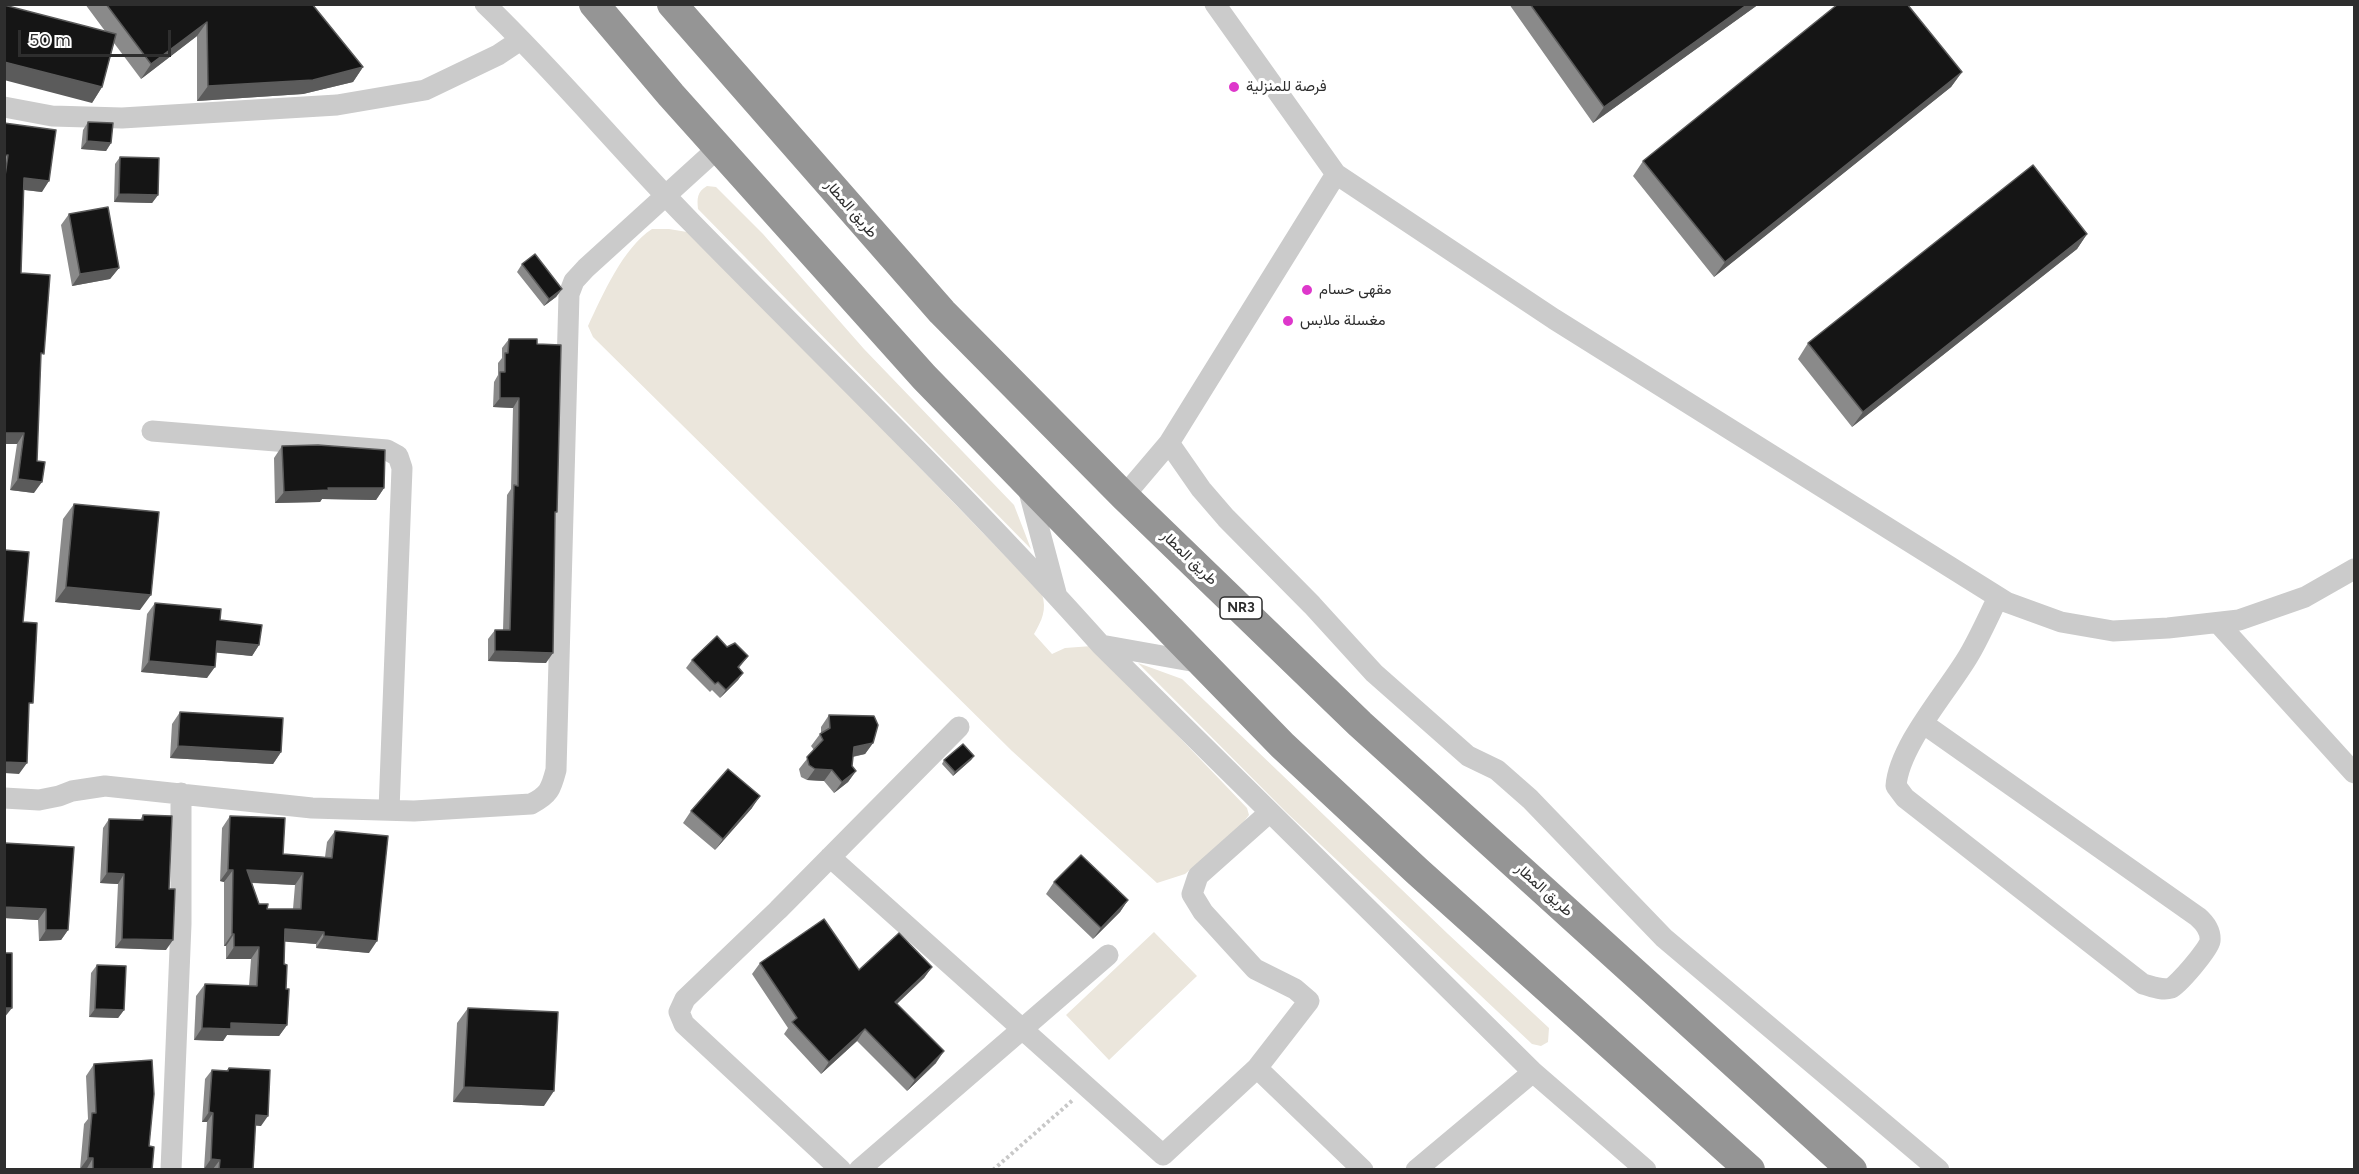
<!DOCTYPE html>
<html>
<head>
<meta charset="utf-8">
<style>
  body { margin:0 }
  #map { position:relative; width:2359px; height:1174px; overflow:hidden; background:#fff; font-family:Figtree,sans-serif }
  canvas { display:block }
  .frame { position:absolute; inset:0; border:6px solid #2e2e2e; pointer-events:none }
  .scale { position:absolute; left:18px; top:30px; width:153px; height:27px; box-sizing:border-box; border:3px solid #2e2e2e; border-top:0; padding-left:8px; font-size:18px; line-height:21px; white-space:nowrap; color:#2e2e2e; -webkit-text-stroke:4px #fff; paint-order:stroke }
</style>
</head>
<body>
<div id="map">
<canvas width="2359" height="1174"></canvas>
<div class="frame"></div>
<div class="scale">50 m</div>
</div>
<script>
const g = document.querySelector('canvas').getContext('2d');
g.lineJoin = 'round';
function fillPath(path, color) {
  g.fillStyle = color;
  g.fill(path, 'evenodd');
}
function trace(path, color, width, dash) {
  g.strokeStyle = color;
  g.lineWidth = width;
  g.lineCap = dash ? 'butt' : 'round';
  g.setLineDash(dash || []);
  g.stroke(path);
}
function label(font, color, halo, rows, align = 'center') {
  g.font = font + ' Figtree,Vazirmatn,sans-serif';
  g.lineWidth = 6;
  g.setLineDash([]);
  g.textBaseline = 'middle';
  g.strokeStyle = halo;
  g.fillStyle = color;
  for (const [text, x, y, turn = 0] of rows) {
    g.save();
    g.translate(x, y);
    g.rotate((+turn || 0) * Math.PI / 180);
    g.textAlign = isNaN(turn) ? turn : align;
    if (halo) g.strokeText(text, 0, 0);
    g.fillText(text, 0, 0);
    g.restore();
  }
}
fillPath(new Path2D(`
  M707,186L716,187L763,234L864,349L1014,505L1031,549L698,209C697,198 697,192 707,186Z
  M652,229H669L693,233L741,283L1042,594C1047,610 1042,620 1034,634L1052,654L1065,648L1092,646L1247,808L1249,815L1239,828L1185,874L1157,883L1012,751L593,337L588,326C603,294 623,248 652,229Z
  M1138,663L1182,679L1448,934L1549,1028L1548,1042L1541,1046L1532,1044L1286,812Z
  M1154,932L1197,976L1109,1060L1066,1015Z`), '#ebe6dc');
trace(new Path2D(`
  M993,1170L1074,1099`), '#c8c8c8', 4, [3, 3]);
trace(new Path2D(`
  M485,4C557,73 621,151 691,222C828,362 970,498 1101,645L1533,1072L1646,1170
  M1215,4L1336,174L1554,319L2006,602L2061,622L2113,631L2168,628L2239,620L2305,597L2354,569
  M4,107L52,116L122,118L337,105L425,90L498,55L519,41
  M152,431L387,450L398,456L402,468L389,810
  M1169,443L1201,489L1226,518L1312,605L1374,673L1468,756L1497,770L1530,799L1664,938L1939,1170
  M1027,484L1056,593
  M1124,496L1169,443L1336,174
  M2218,623L2354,773
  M1101,645L1202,663
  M1924,724L2198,917C2206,924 2211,931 2210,941C2209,949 2178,985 2171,988C2162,991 2151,986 2143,984L1905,798L1896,786C1899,745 1948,691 1969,655C1980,636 1989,616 1998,597
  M4,798L39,800L59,796L72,791L105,786L312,808L414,811L531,804C549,795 551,789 556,770L569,294L574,281L586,268L718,148
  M830,857L1163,1155L1257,1068L1309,1001L1295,989L1255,969L1203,912L1192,894L1198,876L1270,812
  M1257,1068L1363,1170
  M171,1170L181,924V793
  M841,1170L684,1024L679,1012L685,999L778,910L959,727
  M859,1170L1108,955
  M1416,1170L1533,1072`), '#cbcbcb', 21);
trace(new Path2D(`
  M594,4L671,95L924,377L1282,745L1417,871L1750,1170
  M672,4L942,312L1124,496L1360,724L1852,1170`), '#959595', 30);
fillPath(new Path2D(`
  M85,4H312L363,67L353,82L303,94L197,101V36L141,79L114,43L102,87L92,103L105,31Z
  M1509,4H1759L1593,123Z
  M1962,72L1951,87L1714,277L1633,176L1643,161Z
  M88,122L111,143L106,151L81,149L83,130Z
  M4,123L42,192L24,190L21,273L41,359L34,493L10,490L17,444H4Z
  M120,157L158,195L152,203L114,202L115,164Z
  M69,214L119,268L110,279L72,286L61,225Z
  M2087,234L2077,249L1852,427L1798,359L1808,343Z
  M522,264L562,289L556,297L544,306L517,272Z
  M509,339L537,344L555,515L546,663L488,661V639L495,630H503L507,495L511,489L513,408L493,407L494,382L498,375V363L502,358V348Z
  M282,446L384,488L376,500L322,499L320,502L275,503L274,458Z
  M74,504L140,610L55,602L63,519Z
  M155,603L220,620L259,645L252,656L216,652L207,678L141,672L147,614Z
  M727,647L748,656L739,668L743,673L738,680L720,698L712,690L710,692L686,668L692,660Z
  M180,712L281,752L273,764L170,758L172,724Z
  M829,715L873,743L865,754L853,757L852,766L856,771L848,782L834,793L824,781L807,780L801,777L799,769L814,750L811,746L820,734L821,733V727Z
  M974,756L971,760L953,776L942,764L944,760Z
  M752,808L715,850L683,823L691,811Z
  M143,815L169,889L166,950L115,948L118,884L100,883L103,828L109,819L140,820Z
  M230,816L283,854L325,857L327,842L335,831L369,953L316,948V944L285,941L284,964L287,1025L279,1036L227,1035L223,1041L194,1040L196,996L205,984L249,986L251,959H226V946H224V882L220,881L222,828ZM252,883L295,885L293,909H267L259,904Z
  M4,843L68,930L61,940L39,941L38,920L4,918Z
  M1054,882L1128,900L1120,912L1093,939L1046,894Z
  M760,963L859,970L932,967L924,978L897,1004L936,1063L907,1091L857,1041L821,1074L784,1034L788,1028L752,974Z
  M97,965L124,1010L118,1018L89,1017L91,973Z
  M468,1008L544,1106L453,1102L457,1023Z
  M94,1064L149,1146L152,1170L80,1169L84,1124L88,1119L86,1076Z
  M229,1068L261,1126L255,1125L253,1170L204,1169L207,1122H202L205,1079L212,1070L226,1071Z`), '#8a8a8a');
fillPath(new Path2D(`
  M1748,4H1759L1593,123L1604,107Z
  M207,22L197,36L141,79L151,64Z
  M4,62L102,87L92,103L4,80Z
  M363,67L353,82L303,94L197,101L208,86Z
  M1962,72L1951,87L1714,277L1725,262Z
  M87,141L111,143L106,151L81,149Z
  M24,178L49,181L42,192L17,189Z
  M119,194L158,195L152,203L114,202Z
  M2087,234L2077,249L1852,427L1863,412Z
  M119,268L110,279L72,286L80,274Z
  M562,289L556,297L544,306L549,299Z
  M500,398H519L513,408L493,407Z
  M4,433H24L17,444H4Z
  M18,479L42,482L34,493L10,490Z
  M328,488H384L376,500L322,499L320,502L275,503L284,492Z
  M66,587L151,595L140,610L55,602Z
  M217,641L259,645L252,656L210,652Z
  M495,651L553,653L546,663L488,661Z
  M149,661L215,667L207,678L141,672Z
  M743,673L738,680L720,698L726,690Z
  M873,743L865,754L846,758L854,747Z
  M178,746L281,752L273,764L170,758Z
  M974,756L971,760L953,776L955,772Z
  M4,762L27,763L19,774L4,773Z
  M815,769L832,770L824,781L807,780Z
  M856,771L848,782L834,793L842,782Z
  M760,796L752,808L715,850L723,839Z
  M228,870H233L224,882L220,881Z
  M247,870L303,873L295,885L239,882Z
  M107,873L124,874L118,884L100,883Z
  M1128,900L1120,912L1093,939L1101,928Z
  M4,907L46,909L38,920L4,918Z
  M285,929L324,932L316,944L276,941Z
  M46,930H68L61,940L39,941Z
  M232,934H234L226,946H224Z
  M324,936L377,941L369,953L316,948Z
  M122,939L173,940L166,950L115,948Z
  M234,947H259L251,959H226Z
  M932,967L924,978L887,1013L895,1002Z
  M4,1008H12L4,1018Z
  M95,1009L124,1010L118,1018L89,1017Z
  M231,1023L287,1025L279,1036L227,1035L223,1041L194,1040L202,1028Z
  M865,1029L857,1041L821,1074L829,1062Z
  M944,1051L936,1063L907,1091L915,1080Z
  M464,1087L554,1091L544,1106L453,1102Z
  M209,1112L213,1113L207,1122H202Z
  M256,1115L268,1116L261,1126L249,1125Z
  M88,1158H93L86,1170L80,1169Z
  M211,1159L220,1160L213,1169H204Z`), '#5b5b5b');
const building = new Path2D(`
  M106,4H312L363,67L313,80L208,86L207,22L151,64Z
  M1530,4H1748L1604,107Z
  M1838,4H1907L1962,72L1725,262L1643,161Z
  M4,5L116,34L102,87L4,62Z
  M88,122L113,123L111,143L87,141Z
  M4,123L56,130L49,181L24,178L21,273L50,275L44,354L41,353L37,461L45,462L42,482L18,479L24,433H4V183L8,155L4,156Z
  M120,157L159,158L158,195L119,194Z
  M2033,165L2087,234L1863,412L1808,343Z
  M108,207L119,268L80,274L69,214Z
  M535,254L562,289L549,299L522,264Z
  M509,339H537V344L561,345L557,512H555L553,653L495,651V630H510L514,485L518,486L519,398H500V372H505V353H508Z
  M318,445L385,450L384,488H328L329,490L284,492L282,446Z
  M74,504L159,512L151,595L66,587Z
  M4,550L29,552L23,622L37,623L33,703H29L27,763L4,762Z
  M155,603L221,609L220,620L262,625L259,645L217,641L215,667L149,661Z
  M717,636L727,647L735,643L748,656L738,667L743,673L726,690L718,682L715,684L692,660Z
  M180,712L283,718L281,752L178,746Z
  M829,715L874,716L878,725L873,743L854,747L852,766L856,771L842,782L832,770L815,769L809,765L807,757L823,740L820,734L830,728Z
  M963,744L974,756L955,772L944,760Z
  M728,769L760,796L723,839L691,811Z
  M143,815L172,816L169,889H175L173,940L122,939L124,874L107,873L109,819L143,820Z
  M230,816L285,818L283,854L332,858L335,831L388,836L377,941L324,936V932L285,929L284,964L287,965L286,989H289L287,1025L231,1023V1029L202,1028L205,984L257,986L259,947H234V934H232L233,870H228ZM247,870L303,873L301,909H267L268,904H259Z
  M4,843L74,847L68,930H46V909L4,907Z
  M1081,855L1128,900L1101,928L1054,882Z
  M824,919L859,970L899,933L932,967L895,1002L944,1051L915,1080L865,1029L829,1062L792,1022L797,1018L760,963Z
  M4,953H12V1008H4Z
  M97,965L126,966L124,1010L95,1009Z
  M468,1008L558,1012L554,1091L464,1087Z
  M152,1060L154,1094L149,1146L154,1147L152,1170H93V1158H88L92,1113H96L94,1064Z
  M229,1068L270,1070L268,1116L256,1115L253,1170H219L220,1160L211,1159L213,1113L209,1112L212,1070L228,1071Z`);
fillPath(building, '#151515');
trace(building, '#5b5b5b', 1.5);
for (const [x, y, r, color] of [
  [1234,87,6,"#de37cb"],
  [1307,290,6,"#de37cb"],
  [1288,321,6,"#de37cb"]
]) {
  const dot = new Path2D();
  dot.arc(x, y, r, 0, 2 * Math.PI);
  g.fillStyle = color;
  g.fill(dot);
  trace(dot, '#fff', 2);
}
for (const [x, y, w] of [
  [1241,608,42]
]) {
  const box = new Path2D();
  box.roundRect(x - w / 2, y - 11, w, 22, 4.5);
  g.fillStyle = '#fff';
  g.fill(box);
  trace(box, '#2e2e2e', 1.5);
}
label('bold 14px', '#2e2e2e', null, [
  ["NR3",1241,608]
]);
label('15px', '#2e2e2e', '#fff', [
  ["فرصة للمنزلية",1246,87],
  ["مقهى حسام",1319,290],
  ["مغسلة ملابس",1300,321]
], 'left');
label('15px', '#2e2e2e', '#fff', [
  ["طريق المطار",851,209,49],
  ["طريق المطار",1189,558,44],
  ["طريق المطار",1544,890,42]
]);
</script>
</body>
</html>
